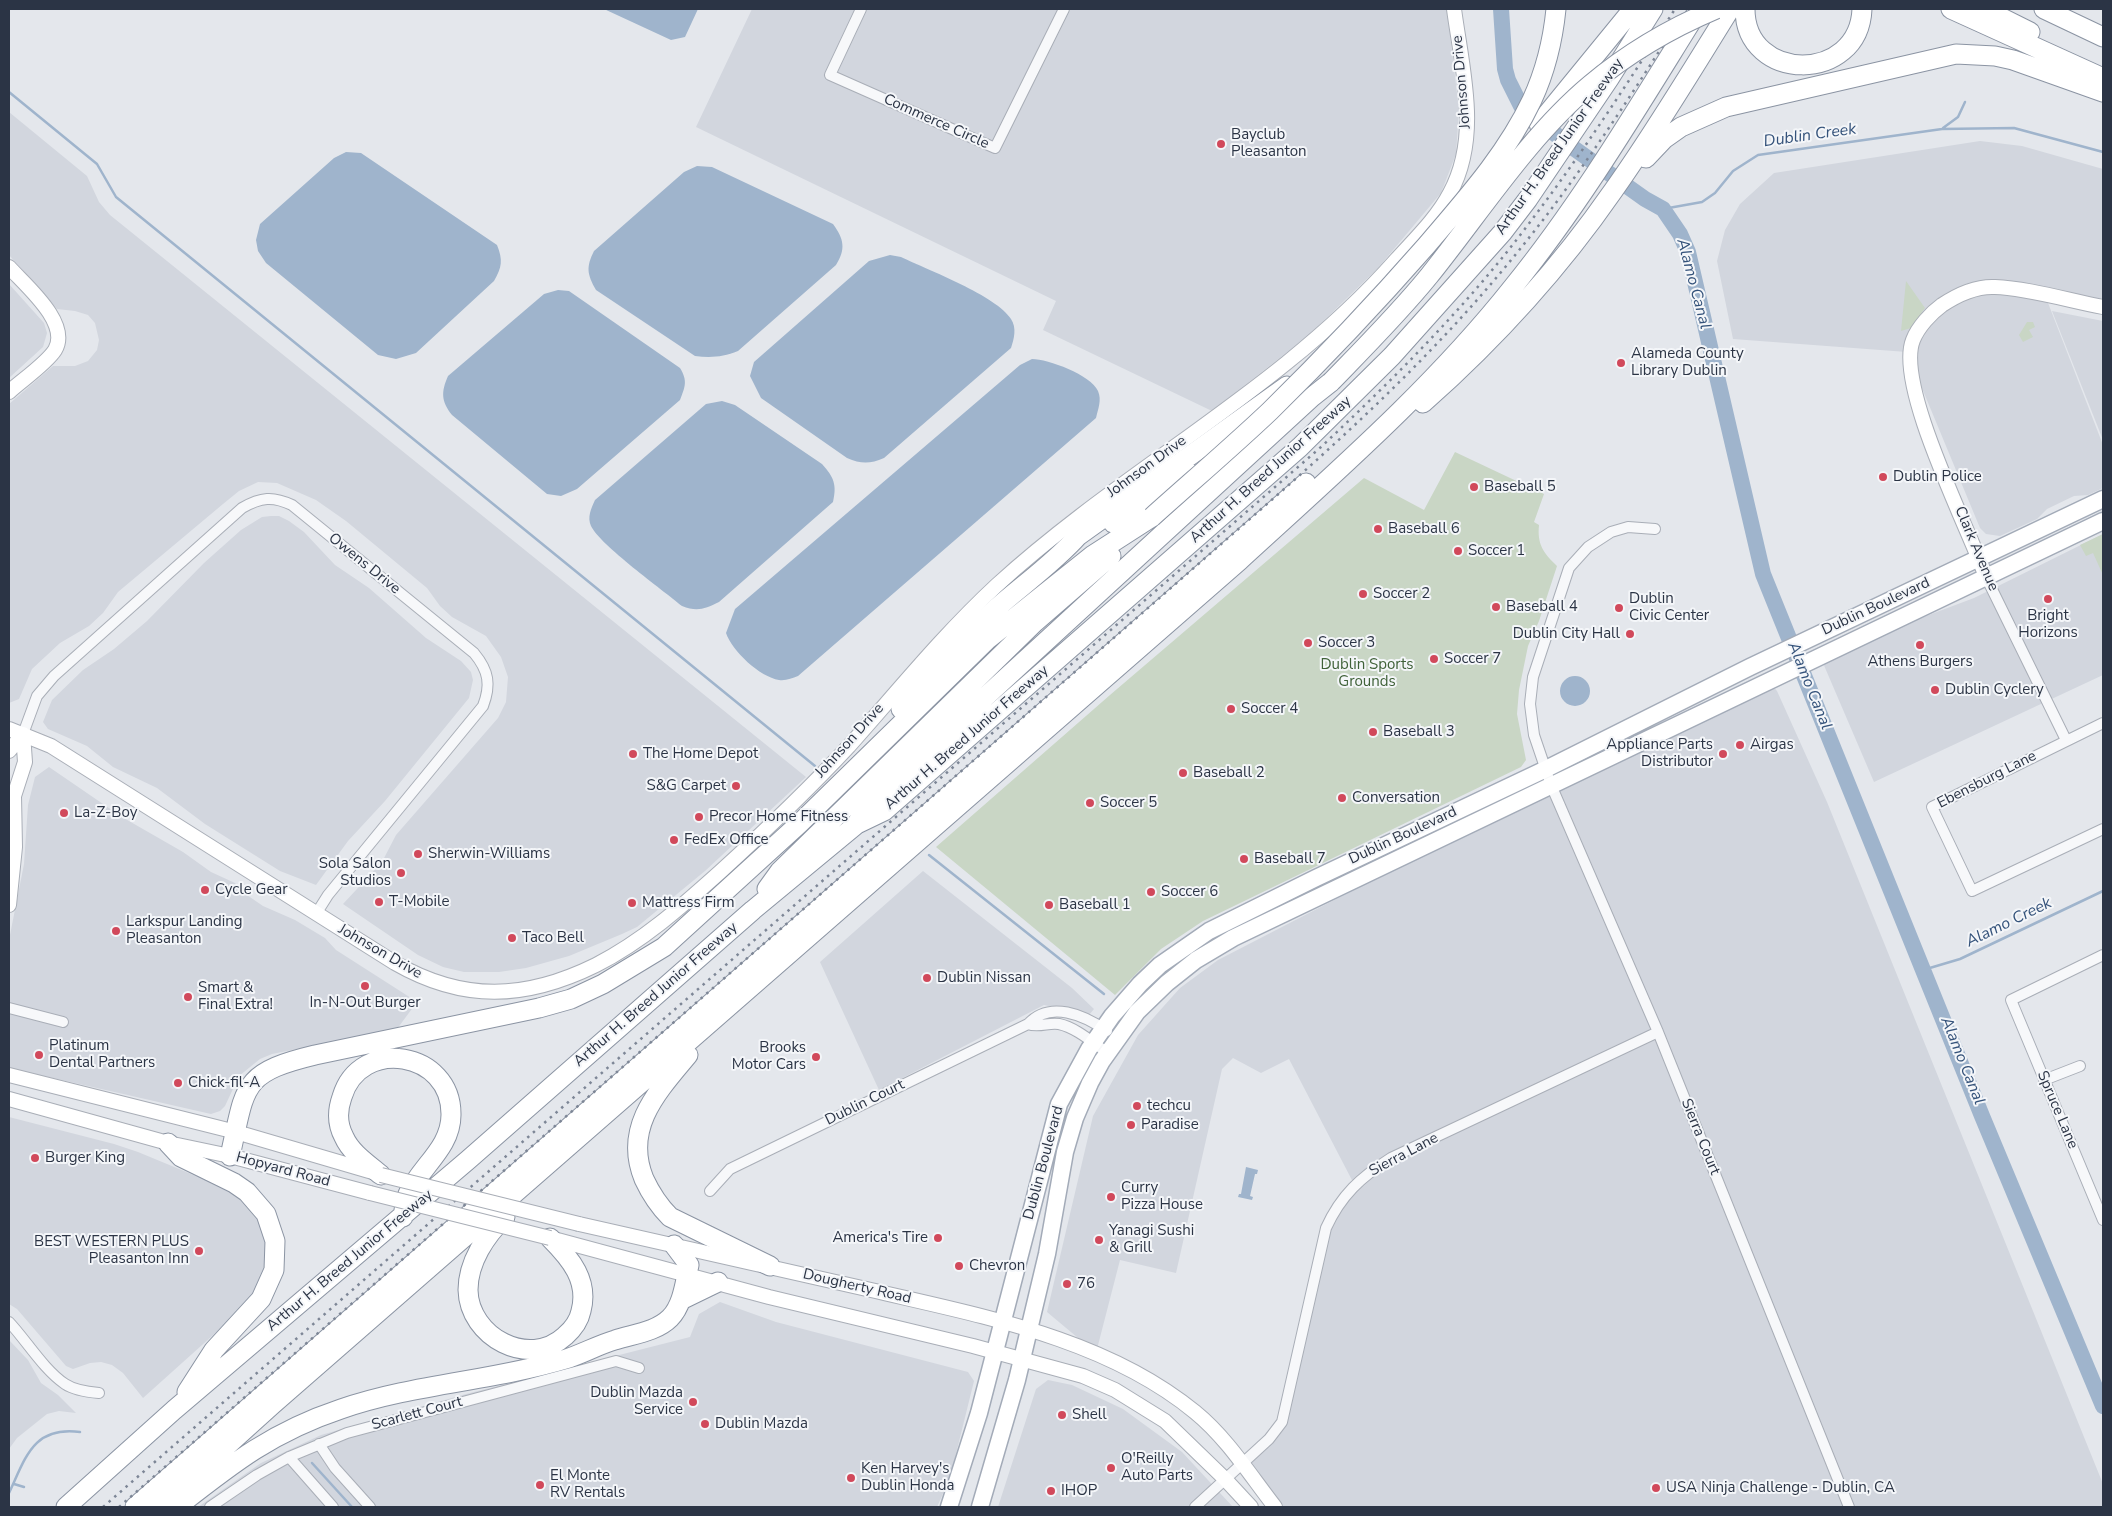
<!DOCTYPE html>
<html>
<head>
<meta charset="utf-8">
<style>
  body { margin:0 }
  #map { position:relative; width:2112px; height:1516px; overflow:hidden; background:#e4e7ec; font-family:"Nunito Sans",sans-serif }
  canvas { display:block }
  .frame { position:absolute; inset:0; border:10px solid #2b3445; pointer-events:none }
</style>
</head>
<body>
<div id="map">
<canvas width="2112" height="1516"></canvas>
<div class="frame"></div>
</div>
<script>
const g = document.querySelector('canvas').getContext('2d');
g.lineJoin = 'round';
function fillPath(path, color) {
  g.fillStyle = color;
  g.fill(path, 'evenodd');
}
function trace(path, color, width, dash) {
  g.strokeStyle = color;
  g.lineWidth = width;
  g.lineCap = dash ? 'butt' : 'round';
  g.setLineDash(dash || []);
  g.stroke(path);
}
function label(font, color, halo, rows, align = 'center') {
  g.font = font + ' "Nunito Sans",sans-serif';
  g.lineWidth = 4;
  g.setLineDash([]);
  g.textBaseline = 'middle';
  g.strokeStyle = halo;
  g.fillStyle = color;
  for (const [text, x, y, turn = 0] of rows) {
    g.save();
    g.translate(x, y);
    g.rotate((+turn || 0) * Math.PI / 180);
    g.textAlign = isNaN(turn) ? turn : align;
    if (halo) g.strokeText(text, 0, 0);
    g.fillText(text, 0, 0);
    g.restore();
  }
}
fillPath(new Path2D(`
  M752,9H1447L1459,110L1456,154L1441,193L1378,268L1309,335L1212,411L1043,330L1056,301L696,127Z
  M9,112L87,176L99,202L110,215L806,777L705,871L637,927L622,934L569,956L526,968L499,972H464L443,967L418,955L343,904L382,862L396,835L498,718L506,702L508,677L501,657L486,636L452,617L440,606L427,588L346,521L316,500L277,483L258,482L239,491L223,504L118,592L103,613L89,626L60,643L32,669L19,699L9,703V404L53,366H75L88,361L97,350L99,340L95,323L88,315L75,311L57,309L9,255Z
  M1980,141L2022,146L2103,169V301L2043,290L2103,445V488L2088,495L2074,496L2047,509L2037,519L2000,536L1986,534L1980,528L1907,352L1733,339L1717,261L1725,230L1740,204L1774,173Z
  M9,284L44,323L47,333L43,347L9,378Z
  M2052,311L2103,321V440Z
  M271,516H279L289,521L304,532L335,565L369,588L426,638L461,661L471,672L473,680L469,698L385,801L348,841L316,885L280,871L205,824L157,788L113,767L87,746L48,729L43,722L52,700L83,670L114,649L147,621L204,563L241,530L262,517Z
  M2103,534V675L1874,782L1820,656L1974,598Z
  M1768,681L1777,691L1827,802L2103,1484V1507H1275L1242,1464L1282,1422L1326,1228L1354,1184L1289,1059L1261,1073L1233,1058L1222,1069L1176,1273L1120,1260L1096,1353L1047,1312L1093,1116L1138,1035L1180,988L1218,960L1373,880L1473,822Z
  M49,767L122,817L183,852L211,872L235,883L241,891L263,906L295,920L325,938L336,950L411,998L415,1001L414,1006L397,1029L272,1054L260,1059L239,1076L225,1106L220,1111L211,1114L9,1068V940L24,864L28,805L35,777Z
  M923,871L1072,988L1094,1009L1089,1015L1044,1005L879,1090L820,962Z
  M9,1117L114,1144L138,1152L225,1188L247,1204L260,1220L266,1234L268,1261L261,1287L231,1319L143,1398L123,1373L112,1365L101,1362L90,1363L73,1369L66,1366L17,1309L9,1304Z
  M720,1302L776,1322L968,1372L974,1381L950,1478L937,1507H198L261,1463L321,1435L466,1394L690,1337L699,1314Z
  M9,1340L28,1360L41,1383L58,1395L76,1413L59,1411L47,1414L17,1438L9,1449Z
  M1048,1380L1072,1385L1123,1409L1182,1452L1233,1507H998L1036,1389Z`), '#d2d6de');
fillPath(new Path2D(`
  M1906,281L1925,308L1911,328L1901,331Z
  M2027,322H2033L2035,327L2029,330L2033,337L2023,342L2019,335Z
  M1455,452L1544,494L1534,522L1539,525C1537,544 1543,553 1557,566L1539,621L1528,646L1519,690L1517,714L1526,760L1521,767L1203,921L1161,949L1115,995L936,847L1110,695L1364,478L1424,510Z
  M2103,534V575L2093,553L2086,556L2080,545Z`), '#c9d6c5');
fillPath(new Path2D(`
  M604,9H698L685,37L671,40Z
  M346,152L361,153L497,245C503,260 502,267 494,281L416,353L396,359L378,355L266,263L258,251L256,240L260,224L334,158Z
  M697,166L712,167L833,224C844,239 846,249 836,265L738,351C723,357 711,358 695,356L596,290C587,274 586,267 594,251L684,172Z
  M890,255L901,257C928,270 997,296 1011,319C1017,328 1014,339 1011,348L884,458C870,464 861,464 847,458L761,398L750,376L754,362L869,261Z
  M558,290L569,291L680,368C688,381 685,387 680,400L577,489L561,496L547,494L452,415C441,401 441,392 448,376L544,294Z
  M1032,359C1048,359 1091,375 1098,391C1102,400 1098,409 1096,418L798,676C792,678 786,681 779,680C760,677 732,651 726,633L735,609L1020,365Z
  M722,401L735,405L822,464C834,477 837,485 833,502L719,602C705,609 697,612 682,606C663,590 600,545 591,526C587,517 591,509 595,500L706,404Z
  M1560 691a15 15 0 1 1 30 0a15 15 0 1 1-30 0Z
  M1246,1167L1258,1170L1257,1174H1255L1250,1196L1253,1197L1252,1200L1238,1197L1239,1194H1241Z`), '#9fb4cc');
trace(new Path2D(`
  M9,92L97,164L116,197L815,766
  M1943,128L1958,117L1965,102
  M1663,209L1702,202L1715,193L1733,171L1758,155L1942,129L2014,128L2103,152
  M929,855L1104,994
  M1923,970L1960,959L2103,891
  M312,1463L352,1507
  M14,1484L24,1487
  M9,1493C26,1457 33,1426 80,1432`), '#9fb4cc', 2.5);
trace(new Path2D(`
  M1501,9L1505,69L1508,80L1521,106L1565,142L1645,199L1663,209L1680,234L1688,252L1763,574L1982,1116L2103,1406`), '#9fb4cc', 16);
const street = new Path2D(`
  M861,9L830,75L995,148L1064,9
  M1655,529L1628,527L1611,532L1588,547L1569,568L1533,677L1530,704L1534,735L1551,785L1658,1032L1849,1507
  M1986,577L2066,740
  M2103,723L1932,807L1972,891L2103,829
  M23,734L37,696L54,676L242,508C261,497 273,496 292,505L474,653C489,671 491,685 483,706L328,895L316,914
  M2103,955L2011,1000L2103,1220
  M9,1008L63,1022
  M1028,1024C1039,1028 1049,1022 1059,1024C1077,1028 1093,1043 1108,1053
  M2044,1080L2080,1066
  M710,1191L730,1169L1028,1024C1050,1000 1084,1015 1107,1031
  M9,1322C26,1340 44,1370 65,1384C74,1390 87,1392 99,1393
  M319,1444L335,1468L370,1507
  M289,1457L333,1507
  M210,1507L257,1475L289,1457L347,1433L616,1361L639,1368
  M1195,1507L1269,1439L1282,1422L1326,1228C1341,1195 1361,1177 1391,1158L1658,1032`);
const secondary = new Path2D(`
  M9,267C25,285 71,323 55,350C46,364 22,380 9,392
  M1986,577C1968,527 1895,385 1913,340C1918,327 1931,313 1942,305C1957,295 1976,286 1995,287C2027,288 2071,301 2103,307
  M9,729L51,746L395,963C463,1002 525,1000 596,965C643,941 681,907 720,872C765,831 808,790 849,746C898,691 943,635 997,585C1125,468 1280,391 1396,260C1415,239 1437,218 1450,193C1481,136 1462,69 1454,9
  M9,751L23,734
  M9,905L15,847L14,796L25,762L23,734
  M9,1075L236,1132L376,1173
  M9,1099L168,1143L230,1156L370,1193
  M579,1224C676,1245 773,1267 871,1290C981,1316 1105,1338 1195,1412C1227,1438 1250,1475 1275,1507
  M550,1238L769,1297L973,1346L1083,1376L1115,1390L1165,1421L1225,1479L1251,1507`);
const primary = new Path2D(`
  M949,1507L979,1413L1059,1104L1089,1049L1112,1016L1140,984L1160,965L1209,931L1316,878L1546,769L1750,667L2103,499
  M980,1507L1017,1380L1047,1254L1065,1152L1075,1118L1090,1083L1102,1061L1137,1012L1167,983L1196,960L1233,938L2103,521`);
const highway = new Path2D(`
  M1745,9C1745,83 1859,84 1862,9
  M1951,9L2103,78
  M1984,9L2030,32
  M2044,9L2103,37
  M1539,124L1633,9
  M1646,158L1664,139L1681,127L1726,107L1956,54L1995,56L2013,60L2103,92
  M1423,403C1494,340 1559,269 1613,191C1655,132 1692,70 1730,9
  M1113,523L1191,474
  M901,709C930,675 960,642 992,612C1021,586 1053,564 1078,536L1287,386
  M857,823L873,800L1312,397L1331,382
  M767,889L780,871L1035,622L1111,556
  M688,1055C657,1092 623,1128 644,1179C651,1194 658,1205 670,1217L770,1266
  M168,1143L181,1157L234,1183L247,1192L266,1214L275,1241L274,1270L261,1299L214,1350L187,1392
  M230,1156C246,1086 240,1073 315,1055L539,1008L571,999L603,984L664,947L799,824L988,639L1093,555L1152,517
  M381,1175C368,1164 351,1153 344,1137C337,1124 337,1111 342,1097C360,1036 452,1051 451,1115C451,1148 420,1167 408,1194C405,1201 404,1210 403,1217
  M505,1217C486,1235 468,1262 468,1290C469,1337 529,1369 565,1336C573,1329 579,1321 581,1311C589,1281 571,1259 550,1238
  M681,1300L718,1282
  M66,1507L174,1410L468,1160L753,910L857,824L884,811L1300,447L1392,356L1502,233L1528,199L1609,79L1653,9
  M135,1507L1306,483
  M159,1507L272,1405L1240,560C1335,473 1433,388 1513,287C1582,202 1638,107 1696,14
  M177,1507C233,1463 272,1432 341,1409C413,1384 492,1381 566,1359C582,1354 598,1345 615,1340C633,1334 656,1332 670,1318C683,1305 685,1282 689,1265L674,1245`);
trace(street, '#a9aeb7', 12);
trace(secondary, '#a9aeb7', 16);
trace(primary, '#a3abb8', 19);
trace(highway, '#8b94a3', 21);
trace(street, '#f7f8fa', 10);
trace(secondary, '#fff', 14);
trace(primary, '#fff', 16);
trace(highway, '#fff', 19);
trace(new Path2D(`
  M103,1507L1321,447C1389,383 1456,317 1514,243C1572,169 1624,89 1675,9
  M119,1507L1275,497C1363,420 1447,340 1520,249C1581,174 1634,91 1686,9`), '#7d8696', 2.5, [2.5, 5]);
const secondaryBridge = new Path2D(`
  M381,1175L579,1224
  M370,1193L550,1238`);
const highwayBridge = new Path2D(`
  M1331,382C1364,348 1399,313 1429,276C1479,214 1529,136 1590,85C1628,53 1671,28 1716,9
  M1152,517C1191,482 1232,447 1270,411C1324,358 1376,303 1426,246C1465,200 1506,155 1532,100C1545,72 1553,39 1556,9`);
trace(secondaryBridge, '#a9aeb7', 16, []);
trace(highwayBridge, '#8b94a3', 21, []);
trace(secondaryBridge, '#fff', 14);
trace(highwayBridge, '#fff', 19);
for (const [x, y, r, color] of [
  [1221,144,5,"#d1495b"],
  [1621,363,5,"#d1495b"],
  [1883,477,5,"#d1495b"],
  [1474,487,5,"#d1495b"],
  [1378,529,5,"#d1495b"],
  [1458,551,5,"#d1495b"],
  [1363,594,5,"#d1495b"],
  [2048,599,5,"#d1495b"],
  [1496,607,5,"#d1495b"],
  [1619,608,5,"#d1495b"],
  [1630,634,5,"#d1495b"],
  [1308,643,5,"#d1495b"],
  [1920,645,5,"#d1495b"],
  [1434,659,5,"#d1495b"],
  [1935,690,5,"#d1495b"],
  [1231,709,5,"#d1495b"],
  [1373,732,5,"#d1495b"],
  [1740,745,5,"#d1495b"],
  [633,754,5,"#d1495b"],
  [1723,754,5,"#d1495b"],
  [1183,773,5,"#d1495b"],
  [736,786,5,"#d1495b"],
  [1342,798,5,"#d1495b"],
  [1090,803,5,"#d1495b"],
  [64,813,5,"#d1495b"],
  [699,817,5,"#d1495b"],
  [674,840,5,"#d1495b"],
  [418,854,5,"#d1495b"],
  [1244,859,5,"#d1495b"],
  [401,873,5,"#d1495b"],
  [205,890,5,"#d1495b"],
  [1151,892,5,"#d1495b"],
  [379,902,5,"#d1495b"],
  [632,903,5,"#d1495b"],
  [1049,905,5,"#d1495b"],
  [116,931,5,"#d1495b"],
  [512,938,5,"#d1495b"],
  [927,978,5,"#d1495b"],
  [365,986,5,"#d1495b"],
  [188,997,5,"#d1495b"],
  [39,1055,5,"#d1495b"],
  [816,1057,5,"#d1495b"],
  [178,1083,5,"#d1495b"],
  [1137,1106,5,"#d1495b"],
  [1131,1125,5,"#d1495b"],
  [35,1158,5,"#d1495b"],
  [1111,1197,5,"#d1495b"],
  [938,1238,5,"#d1495b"],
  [1099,1240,5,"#d1495b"],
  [199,1251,5,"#d1495b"],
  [959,1266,5,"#d1495b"],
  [1067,1284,5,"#d1495b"],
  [693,1402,5,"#d1495b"],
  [1062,1415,5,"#d1495b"],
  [705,1424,5,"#d1495b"],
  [1111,1468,5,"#d1495b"],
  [851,1478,5,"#d1495b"],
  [540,1485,5,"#d1495b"],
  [1656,1488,5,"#d1495b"],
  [1051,1491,5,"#d1495b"]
]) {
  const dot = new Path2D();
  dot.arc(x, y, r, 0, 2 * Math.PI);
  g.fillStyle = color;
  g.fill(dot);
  trace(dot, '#f4f6f9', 2);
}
label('15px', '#2b3445', '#f4f6f9', [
  ["Johnson Drive",1462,82,-95],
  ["Commerce Circle",936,122,24],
  ["Arthur H. Breed Junior Freeway",1560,147,-55],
  ["Johnson Drive",1147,467,-36],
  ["Arthur H. Breed Junior Freeway",1271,470,-42],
  ["Clark Avenue",1976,549,67],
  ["Owens Drive",364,564,39],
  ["Dublin Boulevard",1876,607,-25],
  ["Arthur H. Breed Junior Freeway",967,738,-41],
  ["Johnson Drive",850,741,-48],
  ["Ebensburg Lane",1987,780,-27],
  ["Dublin Boulevard",1403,836,-25],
  ["Johnson Drive",380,952,30],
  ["Arthur H. Breed Junior Freeway",656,995,-41],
  ["Dublin Court",865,1103,-26],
  ["Spruce Lane",2057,1110,67],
  ["Sierra Court",1700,1137,68],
  ["Sierra Lane",1404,1155,-28],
  ["Dublin Boulevard",1044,1163,-75],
  ["Hopyard Road",283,1170,15],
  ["Arthur H. Breed Junior Freeway",350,1261,-40],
  ["Dougherty Road",857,1287,13],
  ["Scarlett Court",417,1414,-15]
]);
label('15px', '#2b3445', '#f4f6f9', [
  ["Bayclub",1231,135],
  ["Pleasanton",1231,152],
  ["Alameda County",1631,354],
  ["Library Dublin",1631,371],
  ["Dublin Police",1893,477],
  ["Baseball 5",1484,487],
  ["Baseball 6",1388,529],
  ["Soccer 1",1468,551],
  ["Soccer 2",1373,594],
  ["Dublin",1629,599],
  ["Civic Center",1629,616],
  ["Baseball 4",1506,607],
  ["Bright",2048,616,"center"],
  ["Horizons",2048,633,"center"],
  ["Dublin City Hall",1620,634,"right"],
  ["Soccer 3",1318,643],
  ["Soccer 7",1444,659],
  ["Athens Burgers",1920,662,"center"],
  ["Dublin Cyclery",1945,690],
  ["Soccer 4",1241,709],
  ["Baseball 3",1383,732],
  ["Appliance Parts",1713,745,"right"],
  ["Distributor",1713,762,"right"],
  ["Airgas",1750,745],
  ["The Home Depot",643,754],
  ["Baseball 2",1193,773],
  ["S&G Carpet",726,786,"right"],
  ["Conversation",1352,798],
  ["Soccer 5",1100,803],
  ["La-Z-Boy",74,813],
  ["Precor Home Fitness",709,817],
  ["FedEx Office",684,840],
  ["Sherwin-Williams",428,854],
  ["Baseball 7",1254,859],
  ["Sola Salon",391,864,"right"],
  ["Studios",391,881,"right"],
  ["Cycle Gear",215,890],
  ["Soccer 6",1161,892],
  ["T-Mobile",389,902],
  ["Mattress Firm",642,903],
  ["Baseball 1",1059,905],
  ["Larkspur Landing",126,922],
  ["Pleasanton",126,939],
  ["Taco Bell",522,938],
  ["Dublin Nissan",937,978],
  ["Smart &",198,988],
  ["Final Extra!",198,1005],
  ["In-N-Out Burger",365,1003,"center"],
  ["Platinum",49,1046],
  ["Dental Partners",49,1063],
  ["Brooks",806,1048,"right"],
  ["Motor Cars",806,1065,"right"],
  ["Chick-fil-A",188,1083],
  ["techcu",1147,1106],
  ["Paradise",1141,1125],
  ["Burger King",45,1158],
  ["Curry",1121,1188],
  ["Pizza House",1121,1205],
  ["Yanagi Sushi",1109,1231],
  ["& Grill",1109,1248],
  ["America's Tire",928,1238,"right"],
  ["BEST WESTERN PLUS",189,1242,"right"],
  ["Pleasanton Inn",189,1259,"right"],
  ["Chevron",969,1266],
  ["76",1077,1284],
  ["Dublin Mazda",683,1393,"right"],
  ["Service",683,1410,"right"],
  ["Shell",1072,1415],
  ["Dublin Mazda",715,1424],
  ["O'Reilly",1121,1459],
  ["Auto Parts",1121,1476],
  ["Ken Harvey's",861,1469],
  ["Dublin Honda",861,1486],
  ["El Monte",550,1476],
  ["RV Rentals",550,1493],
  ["USA Ninja Challenge - Dublin, CA",1666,1488],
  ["IHOP",1061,1491]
], 'left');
label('15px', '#3f6138', '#f4f6f9', [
  ["Dublin Sports",1367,665],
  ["Grounds",1367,682]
]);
label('italic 16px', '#34527a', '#f4f6f9', [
  ["Dublin Creek",1810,136,-8],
  ["Alamo Canal",1693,284,75],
  ["Alamo Canal",1809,686,68],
  ["Alamo Creek",2009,923,-26],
  ["Alamo Canal",1962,1061,68]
]);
</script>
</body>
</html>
